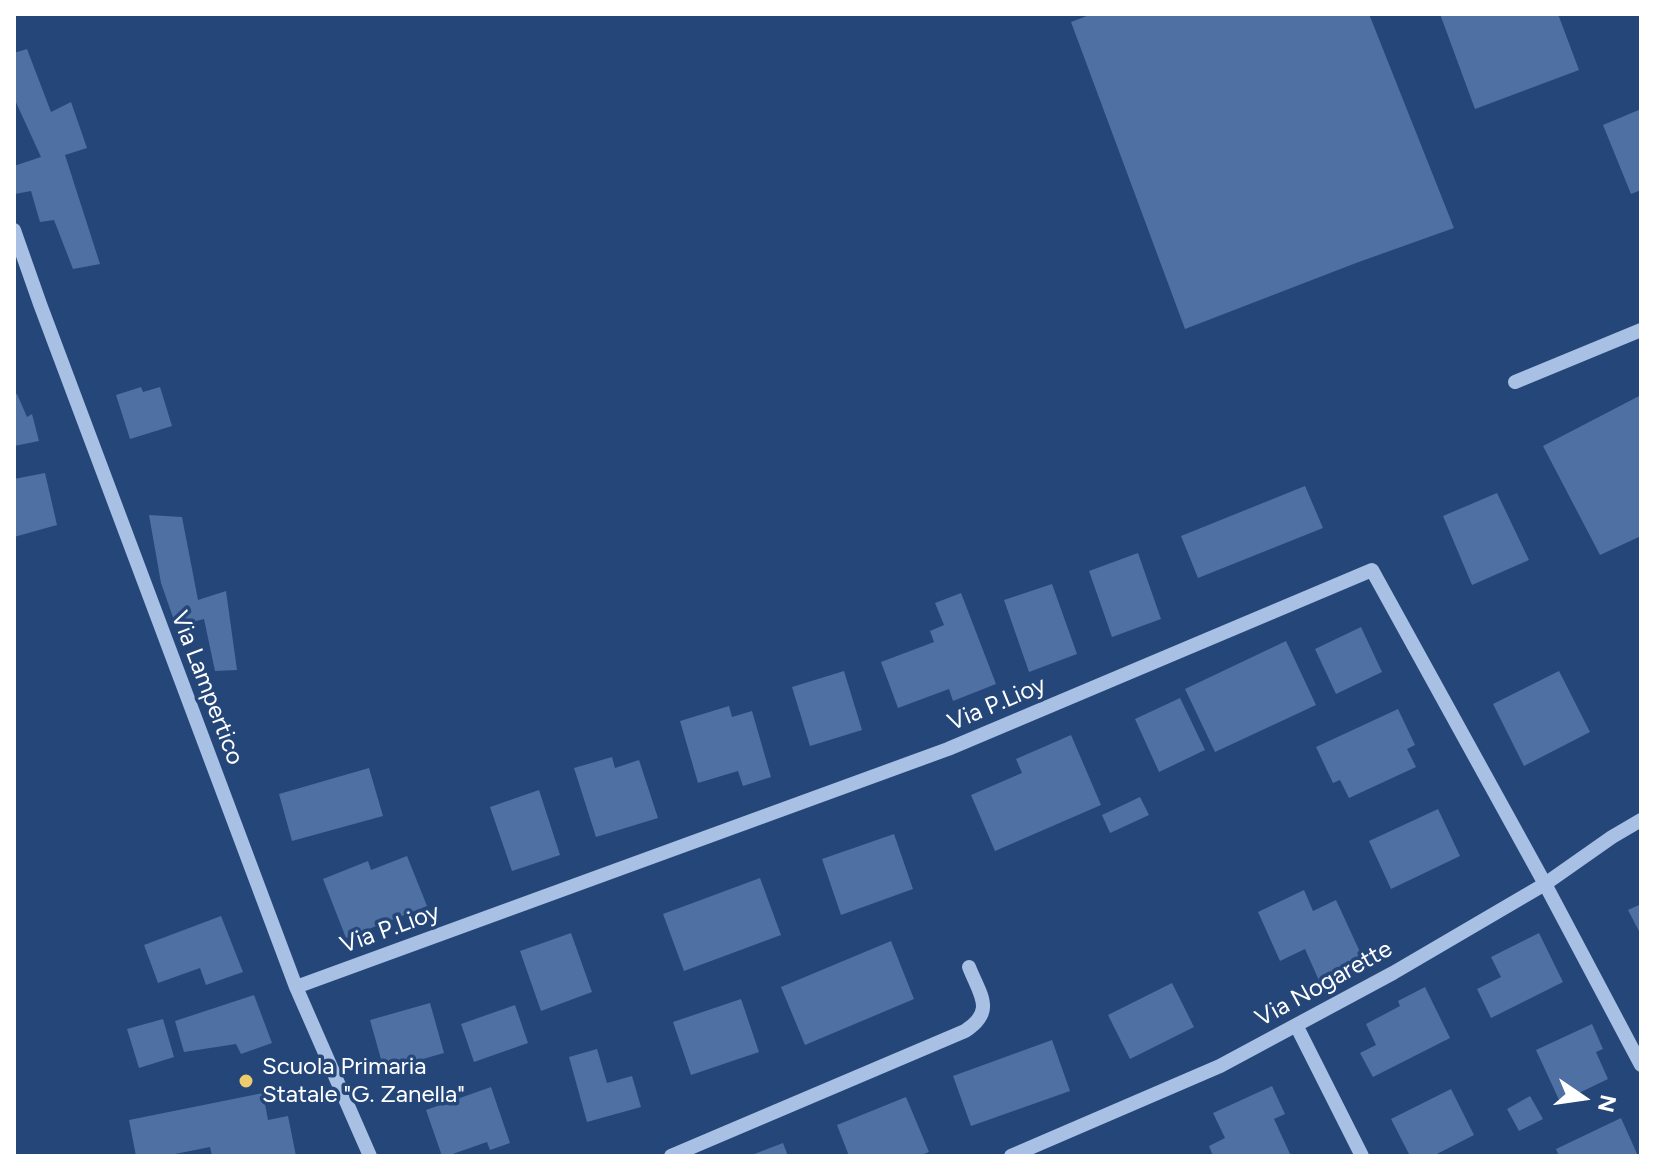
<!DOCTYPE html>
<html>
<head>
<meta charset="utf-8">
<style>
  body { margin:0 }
  #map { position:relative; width:1655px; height:1170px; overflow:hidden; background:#254678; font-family:Figtree,sans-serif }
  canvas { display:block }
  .frame { position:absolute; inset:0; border:16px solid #fff; pointer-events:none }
  .north { position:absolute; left:1543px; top:1058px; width:80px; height:80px; -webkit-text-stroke:6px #254678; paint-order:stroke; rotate:103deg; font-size:22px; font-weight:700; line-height:32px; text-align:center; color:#fff }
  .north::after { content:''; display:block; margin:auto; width:28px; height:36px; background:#fff; clip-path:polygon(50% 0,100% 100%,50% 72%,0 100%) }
</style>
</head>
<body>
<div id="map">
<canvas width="1655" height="1170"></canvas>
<div class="frame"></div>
<div class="north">N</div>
</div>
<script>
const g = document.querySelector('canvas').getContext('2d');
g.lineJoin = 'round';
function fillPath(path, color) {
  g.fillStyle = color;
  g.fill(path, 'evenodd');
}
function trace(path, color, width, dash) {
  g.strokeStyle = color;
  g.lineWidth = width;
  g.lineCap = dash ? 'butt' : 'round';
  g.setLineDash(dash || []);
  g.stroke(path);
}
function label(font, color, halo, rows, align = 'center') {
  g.font = font + ' Figtree,sans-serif';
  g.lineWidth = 7;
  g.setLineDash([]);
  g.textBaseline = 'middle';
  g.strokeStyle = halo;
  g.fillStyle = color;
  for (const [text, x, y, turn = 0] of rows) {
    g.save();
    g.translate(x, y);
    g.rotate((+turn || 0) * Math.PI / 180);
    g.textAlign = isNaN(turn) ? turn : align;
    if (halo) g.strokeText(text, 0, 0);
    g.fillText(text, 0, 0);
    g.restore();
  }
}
fillPath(new Path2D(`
  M1092,14H1369L1454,228L1356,263L1185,329L1071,22Z
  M1440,14H1558L1579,70L1475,109Z
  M27,49L51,112L71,102L87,148L65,155L100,264L73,269L54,220L40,222L31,191L15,194L14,192V166L41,157L14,98V53Z
  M1641,109V190L1631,194L1603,125Z
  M141,387L143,392L160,387L172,426L130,439L116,395Z
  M17,394L27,417L32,414L39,441L14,446V395Z
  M1641,395V536L1600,555L1543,446Z
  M45,473L57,525L14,537V479Z
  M1305,486L1323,528L1198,578L1181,536Z
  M1497,493L1529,560L1472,585L1443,516Z
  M149,515L182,517L198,600L226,591L237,670L215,671L204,619L176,626L161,583Z
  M1138,553L1161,619L1112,637L1089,571Z
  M1052,584L1077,654L1029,672L1004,600Z
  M961,593L996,684L953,701L949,689L898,708L881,662L934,642L930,631L944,625L935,603Z
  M1361,627L1382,672L1336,694L1315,649Z
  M1286,641L1316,705L1215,752L1185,689Z
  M844,671L862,730L810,746L792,687Z
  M1559,671L1590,732L1524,766L1493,704Z
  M1180,698L1205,750L1159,772L1135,719Z
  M729,706L732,717L752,711L771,777L743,786L738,771L698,783L680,721Z
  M1398,709L1415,745L1407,749L1416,767L1349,798L1340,780L1333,783L1316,747Z
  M1071,735L1101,805L995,851L971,795L1022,773L1016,759Z
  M612,757L615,768L639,760L658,818L596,837L574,768Z
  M369,768L383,816L292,841L279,794Z
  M539,790L560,855L512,871L490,807Z
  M1140,797L1149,815L1110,833L1102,815Z
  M1438,809L1460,856L1391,889L1369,841Z
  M894,834L913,889L841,915L822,859Z
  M407,856L427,906L346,938L323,879L368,861L371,870Z
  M760,878L781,935L684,971L663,914Z
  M1304,890L1313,911L1336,900L1366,965L1321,985L1305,949L1280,961L1258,912Z
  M1641,904V935L1628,910Z
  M221,916L243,972L206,985L200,968L158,983L144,945Z
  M571,933L592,992L541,1011L520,951Z
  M1539,933L1563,982L1491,1018L1477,989L1501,977L1491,957Z
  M891,941L914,999L805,1045L781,987Z
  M1172,983L1194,1027L1130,1059L1108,1015Z
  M1425,987L1450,1038L1373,1077L1360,1053L1376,1045L1366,1024L1400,1006L1398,1001Z
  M254,995L272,1043L241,1054L236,1044L184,1052L175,1021Z
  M741,999L759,1052L691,1075L673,1022Z
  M430,1003L444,1053L384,1070L370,1020Z
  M515,1005L528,1043L474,1062L461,1024Z
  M163,1019L174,1057L139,1068L127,1029Z
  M1592,1024L1603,1049L1596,1052L1608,1079L1560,1102L1536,1050Z
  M1052,1040L1070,1091L971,1126L953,1076Z
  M597,1049L607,1083L632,1076L641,1107L587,1122L569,1057Z
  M1272,1086L1285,1114L1274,1119L1291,1156H1213L1209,1146L1225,1138L1213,1113Z
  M491,1087L510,1143L490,1150L487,1142L447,1156H442L426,1110Z
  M1451,1089L1474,1135L1433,1156H1410L1391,1119Z
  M263,1093L268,1120L288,1116L296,1156H212L210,1147L165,1156H136L129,1120Z
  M1530,1096L1543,1119L1519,1131L1507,1109Z
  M906,1097L929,1152L919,1156H849L837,1125Z
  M1621,1118L1638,1156H1559L1556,1149Z
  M783,1143L788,1156H749Z`), '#4e70a2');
trace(new Path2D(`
  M14,230L40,304L296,987L370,1156
  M1515,382L1641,330
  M296,987L948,749L1372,570L1545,884L1641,1065
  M1296,1025L1362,1156
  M671,1156L965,1031C996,1011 980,995 969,967
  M1011,1156L1220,1066L1393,973L1545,884L1612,837L1641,820`), '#a7c0e3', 14);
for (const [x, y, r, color] of [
  [246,1081,8,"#eccc6c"]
]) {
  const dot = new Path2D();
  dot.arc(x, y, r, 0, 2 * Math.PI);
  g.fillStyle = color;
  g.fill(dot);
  trace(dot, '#254678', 3);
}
label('24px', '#fff', '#254678', [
  ["Via Lampertico",207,688,69],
  ["Via P.Lioy",997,704,-23],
  ["Via P.Lioy",390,929,-20],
  ["Via Nogarette",1324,984,-29]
]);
label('24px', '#fff', '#254678', [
  ["Scuola Primaria",262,1067],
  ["Statale \"G. Zanella\"",262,1095]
], 'left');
</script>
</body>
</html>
